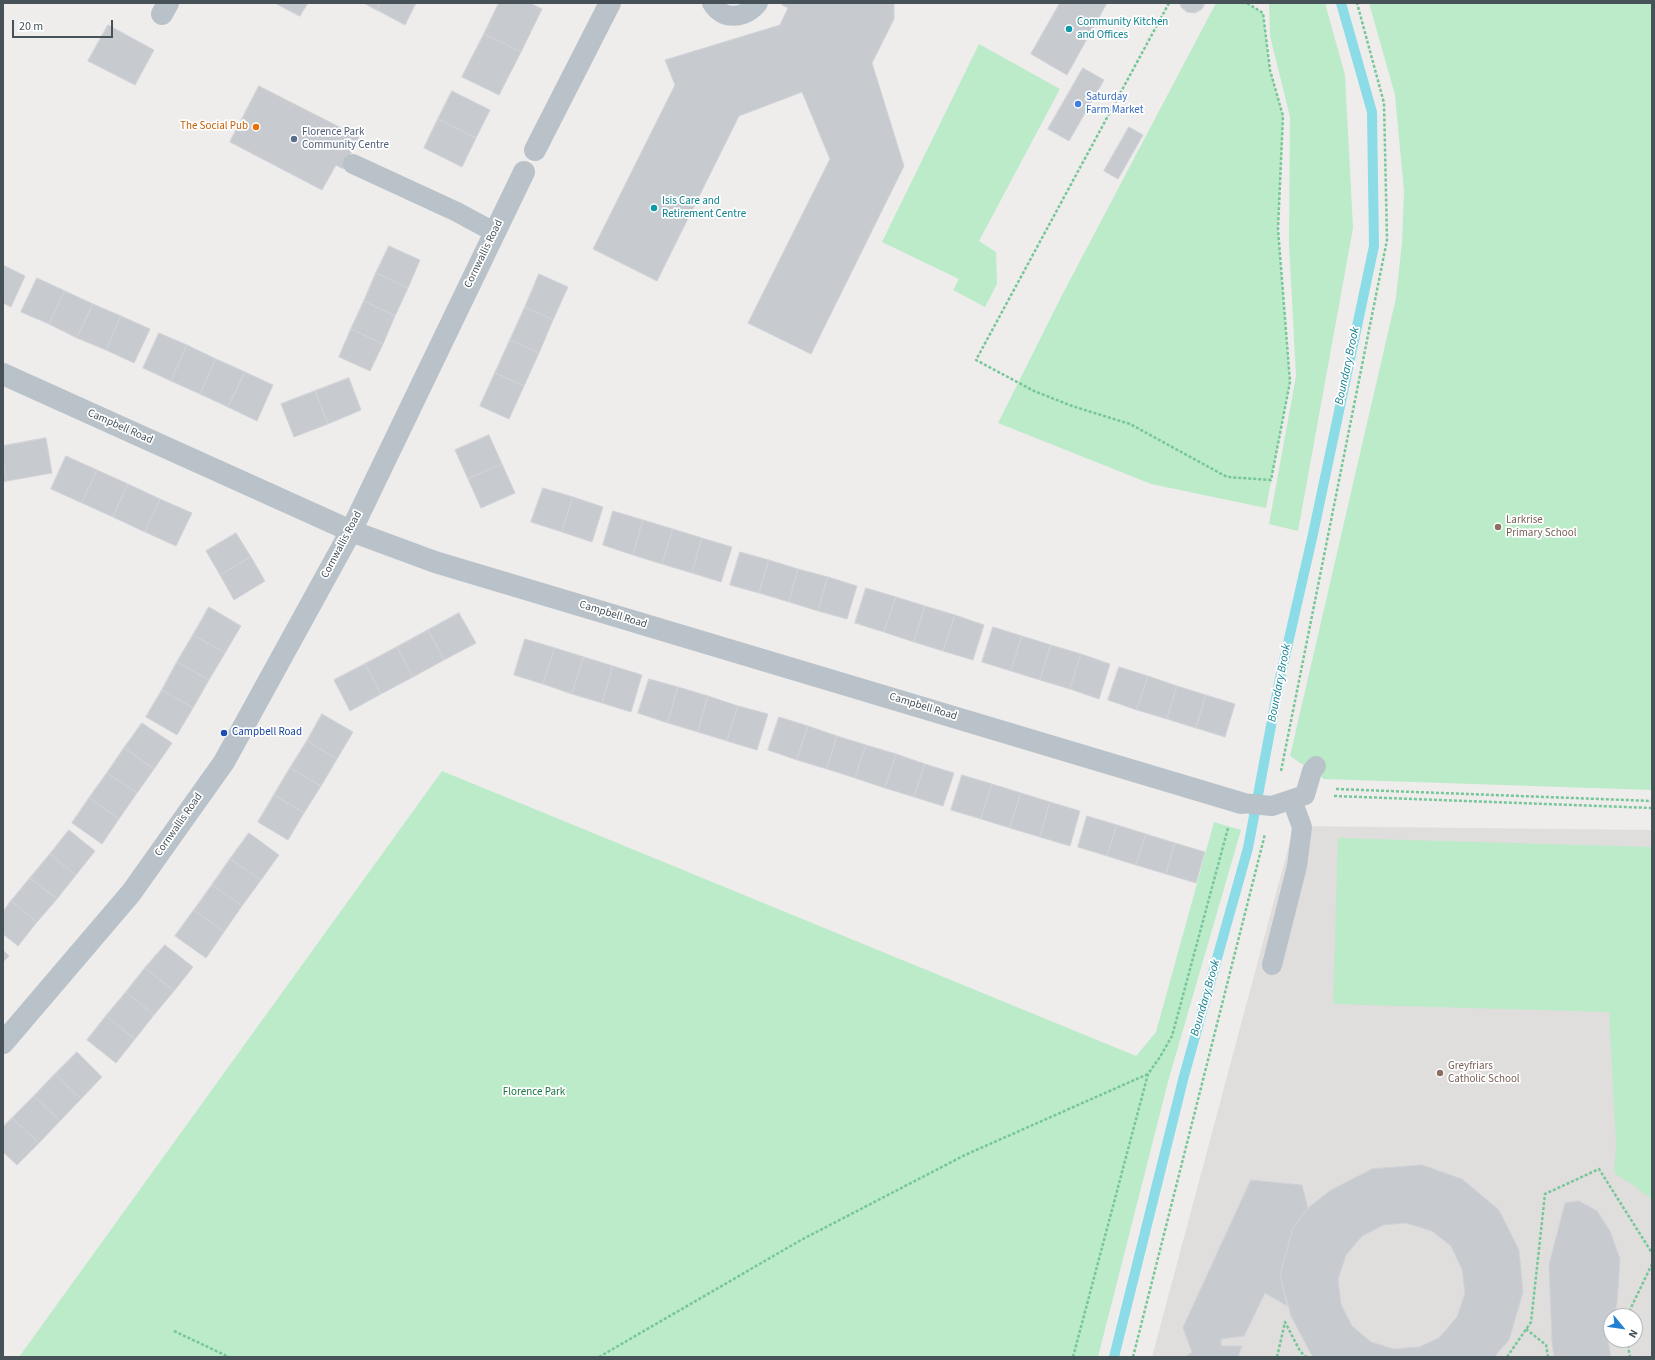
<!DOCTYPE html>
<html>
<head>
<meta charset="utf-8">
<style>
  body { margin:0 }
  #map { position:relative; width:1655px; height:1360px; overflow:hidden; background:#efecec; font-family:"Source Sans 3",sans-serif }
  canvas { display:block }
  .frame { position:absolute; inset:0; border:4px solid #465158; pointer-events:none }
  .north { position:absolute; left:1603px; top:1308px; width:40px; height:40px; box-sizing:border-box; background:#fff; border:1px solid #b5b9bc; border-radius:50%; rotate:119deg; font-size:11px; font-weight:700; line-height:16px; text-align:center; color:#465158 }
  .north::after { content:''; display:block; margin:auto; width:14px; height:18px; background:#2281d3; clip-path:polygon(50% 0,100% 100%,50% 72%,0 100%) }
  .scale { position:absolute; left:12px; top:20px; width:101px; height:18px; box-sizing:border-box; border:2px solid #465158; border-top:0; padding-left:5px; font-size:12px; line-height:14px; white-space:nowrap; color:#465158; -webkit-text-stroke:3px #fff; paint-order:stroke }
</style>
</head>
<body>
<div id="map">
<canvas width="1655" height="1360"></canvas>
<div class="frame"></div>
<div class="north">N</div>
<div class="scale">20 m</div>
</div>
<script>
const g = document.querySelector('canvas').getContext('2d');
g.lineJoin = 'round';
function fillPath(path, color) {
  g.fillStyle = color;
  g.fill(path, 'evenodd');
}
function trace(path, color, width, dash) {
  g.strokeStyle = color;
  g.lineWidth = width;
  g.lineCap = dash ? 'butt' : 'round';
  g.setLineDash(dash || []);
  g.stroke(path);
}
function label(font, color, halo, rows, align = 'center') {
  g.font = font + ' "Source Sans 3",sans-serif';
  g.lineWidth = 3.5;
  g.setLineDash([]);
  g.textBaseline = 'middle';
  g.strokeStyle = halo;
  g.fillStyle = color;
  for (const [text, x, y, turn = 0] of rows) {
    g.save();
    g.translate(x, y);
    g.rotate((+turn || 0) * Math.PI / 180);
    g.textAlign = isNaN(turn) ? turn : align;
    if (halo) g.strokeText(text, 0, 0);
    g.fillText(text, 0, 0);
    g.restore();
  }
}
fillPath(new Path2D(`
  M1294,826L1652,830V1357H1152ZM1611,1316H1635V1340H1611Z`), '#e0dddd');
fillPath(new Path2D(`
  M1216,3H1247L1263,13L1270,70L1283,116L1278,229L1290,382L1266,508L1151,484L998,423L1061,297Z
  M1269,3H1325L1345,75L1353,228L1298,531L1269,524L1296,376L1289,244L1290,117L1270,36Z
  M1369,3H1652V790L1324,779L1290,756L1396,298L1402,242L1404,191L1395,95Z
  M979,44L1060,89L979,241L996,252L997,284L985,307L953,290L959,279L882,242Z
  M442,771L1136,1056L1156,1032L1214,822L1241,830L1169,1078L1098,1357H19Z
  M1338,838L1652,847V1200L1632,1184L1614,1173L1616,1144L1609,1012L1333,1004Z`), '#bbebc9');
trace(new Path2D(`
  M1114,1357L1184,1076L1248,848L1280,678L1313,534L1374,246L1372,112L1341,3`), '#8bdce6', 10);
const building = new Path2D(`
  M275,3H308L300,16Z
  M364,3H380L377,10Z
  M380,3H416L405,25L377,10Z
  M499,3H530L542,9L521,52L484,34Z
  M783,3H894V19L872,63L904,166L811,354L748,323L830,159L802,92L739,116L657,281L593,249L675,85L665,60L780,25L788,8L782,5Z
  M1060,3H1107L1067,75L1031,54Z
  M1180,3H1205L1202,9L1195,13L1187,12L1181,7Z
  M108,25L154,50L135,85L88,61Z
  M484,34L521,52L499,95L462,77Z
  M1083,68L1104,80L1069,141L1048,129Z
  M259,86L359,137L343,169L336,165L322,190L230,142Z
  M452,91L490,110L476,138L438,119Z
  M438,119L476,138L462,167L424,148Z
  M1129,127L1143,135L1118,179L1104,171Z
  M389,246L420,260L408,288L376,273Z
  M3,265L25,276L11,307L3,303Z
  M376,273L408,288L395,316L364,301Z
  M539,274L568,287L553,320L525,307Z
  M37,278L65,291L49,324L21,312Z
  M65,291L93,304L77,338L49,324Z
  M364,301L395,316L383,344L351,329Z
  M93,304L121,316L106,350L77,338Z
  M525,307L553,320L539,353L510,340Z
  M121,316L150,329L134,363L106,350Z
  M351,329L383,344L370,371L339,357Z
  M159,333L187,345L171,381L143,368Z
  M510,340L539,353L524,386L495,373Z
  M187,345L216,359L200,394L171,381Z
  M216,359L245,372L228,407L200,394Z
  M245,372L273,385L257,421L228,407Z
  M495,373L524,386L509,419L480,406Z
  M349,378L361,410L328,424L315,391Z
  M315,391L328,424L294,437L281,404Z
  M489,435L502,464L468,479L455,450Z
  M46,438L52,473L7,481L3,460V446Z
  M66,456L97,470L82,503L51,489Z
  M3,460L7,481L3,482Z
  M502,464L515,493L481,508L468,479Z
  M97,470L128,484L113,517L82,503Z
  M128,484L160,499L145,532L113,517Z
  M543,488L573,497L562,532L531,522Z
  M573,497L603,507L592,542L562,532Z
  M160,499L192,513L176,546L145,532Z
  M613,511L643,520L633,555L603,545Z
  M643,520L673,529L662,564L633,555Z
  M673,529L702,538L692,573L662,564Z
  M236,533L251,557L220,575L206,551Z
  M702,538L732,547L721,582L692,573Z
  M740,552L769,560L759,593L730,585Z
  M251,557L265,581L234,600L220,575Z
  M769,560L798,569L789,602L759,593Z
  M798,569L828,577L818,611L789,602Z
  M828,577L857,586L847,619L818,611Z
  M866,588L896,597L884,632L855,623Z
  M896,597L925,606L914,642L884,632Z
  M925,606L955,615L943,651L914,642Z
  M209,607L241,626L225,653L193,635Z
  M459,613L476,643L444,660L428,630Z
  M955,615L984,625L973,660L943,651Z
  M993,627L1022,636L1011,671L982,662Z
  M428,630L444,660L413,677L397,647Z
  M193,635L225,653L209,680L177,662Z
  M1022,636L1051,645L1040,680L1011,671Z
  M525,639L555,648L543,684L514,675Z
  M1051,645L1081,654L1070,689L1040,680Z
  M397,647L413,677L381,694L365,664Z
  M555,648L584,657L572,694L543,684Z
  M1081,654L1110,664L1099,699L1070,689Z
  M584,657L613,666L602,703L572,694Z
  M177,662L209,680L193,708L162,690Z
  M365,664L381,694L350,711L334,680Z
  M613,666L642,675L631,712L602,703Z
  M1119,667L1148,676L1137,710L1108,700Z
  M1148,676L1177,686L1167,719L1137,710Z
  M649,679L678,687L668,723L638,713Z
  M1177,686L1206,695L1196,728L1167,719Z
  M678,687L708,696L698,732L668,723Z
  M162,690L193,708L177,735L146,717Z
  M1206,695L1235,704L1225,737L1196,728Z
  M708,696L738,706L727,741L698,732Z
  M738,706L768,714L757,750L727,741Z
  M322,714L353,732L337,759L307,741Z
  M779,717L808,726L797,760L768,750Z
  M142,723L172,743L154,769L124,748Z
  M808,726L837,736L827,769L797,760Z
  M837,736L866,745L855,778L827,769Z
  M307,741L337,759L321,786L290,768Z
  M866,745L896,754L885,788L855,778Z
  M124,748L154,769L137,793L107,773Z
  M896,754L925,764L914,797L885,788Z
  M925,764L954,773L943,806L914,797Z
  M290,768L321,786L304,813L274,795Z
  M107,773L137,793L119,819L89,798Z
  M962,775L992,784L981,819L951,810Z
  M992,784L1021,793L1010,828L981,819Z
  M1021,793L1050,802L1040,837L1010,828Z
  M274,795L304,813L288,840L258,822Z
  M89,798L119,819L102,844L72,823Z
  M1050,802L1080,811L1070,846L1040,837Z
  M1087,816L1117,825L1107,856L1078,847Z
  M1117,825L1146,834L1136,865L1107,856Z
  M69,830L95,851L76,875L50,854Z
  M249,833L279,855L261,880L230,859Z
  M1146,834L1175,843L1166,874L1136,865Z
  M1175,843L1205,852L1196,883L1166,874Z
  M50,854L76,875L57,899L30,878Z
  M230,859L261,880L242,906L212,885Z
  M30,878L57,899L37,922L11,901Z
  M212,885L242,906L224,932L194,910Z
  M11,901L37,922L18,946L3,934V912Z
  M194,910L224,932L206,958L175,936Z
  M165,945L193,967L174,991L145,968Z
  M3,950L9,956L3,962Z
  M145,968L174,991L154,1015L126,992Z
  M126,992L154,1015L135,1039L106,1016Z
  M106,1016L135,1039L116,1063L87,1040Z
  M77,1052L102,1077L81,1099L55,1074Z
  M55,1074L81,1099L60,1121L34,1096Z
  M34,1096L60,1121L39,1143L12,1118Z
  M12,1118L39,1143L17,1165L3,1152V1127Z
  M1422,1165L1462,1179L1499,1210L1519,1250L1523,1292L1509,1340L1494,1357H1314L1311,1354L1291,1316L1280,1275L1293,1228L1308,1208L1331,1190L1372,1169ZM1406,1223L1432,1231L1451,1246L1462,1269L1465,1293L1457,1317L1439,1338L1419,1347L1394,1349L1371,1342L1352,1326L1341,1304L1338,1279L1346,1255L1362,1236L1384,1225Z
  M1251,1180L1302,1185L1308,1208L1293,1228L1280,1275L1287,1306L1265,1293L1244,1336L1221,1339V1346H1242L1238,1357H1186L1192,1352L1183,1328Z
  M1579,1201L1597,1211L1610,1231L1620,1259L1617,1303L1614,1316H1611V1329L1608,1341L1611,1357H1554L1552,1341L1549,1265L1565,1203Z`);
fillPath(building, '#c7cacf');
trace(building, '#d0d3d8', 1);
trace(new Path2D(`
  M1169,3L976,360L1034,391L1072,406L1130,424L1227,477L1271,480L1290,382L1278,229L1283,116L1270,70L1263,13L1247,3
  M1281,771L1387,240L1384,103L1357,3
  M1336,789L1652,801
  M1334,796L1652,808
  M1627,1316L1652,1264
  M1526,1329L1546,1345L1548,1357
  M174,1331L229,1357
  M1627,1340L1630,1357
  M599,1357L801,1240L965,1155L1148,1074
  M1073,1357L1148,1074L1160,1057L1172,1036L1228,828
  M1133,1357L1265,834
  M1277,1357L1285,1322L1300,1351L1306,1357
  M1507,1357L1531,1322L1545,1194L1599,1169L1652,1253`), '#76c797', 2.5, [3, 2]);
trace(new Path2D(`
  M712,3C723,22 746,18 758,3
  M353,164L457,212L494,232
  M1241,803L1272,806L1305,795L1312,771L1316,766
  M1272,965L1297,866L1302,827L1292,800`), '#b8c2c8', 20);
trace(new Path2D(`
  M162,14L168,3
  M535,150L610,3
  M3,374L351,531L435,562L1241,803
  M3,1043L131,893L224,762L351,531L524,172`), '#b8c2c8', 22);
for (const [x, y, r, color] of [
  [1069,29,4,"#0f9aa8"],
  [1078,104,4,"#3f7fe0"],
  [256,127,4,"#e8710a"],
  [294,139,4,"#5c6f8a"],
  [654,208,4,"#0f9aa8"],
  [1498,527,4,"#8d6e63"],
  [224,733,4,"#1a4fb4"],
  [1440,1073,4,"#8d6e63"]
]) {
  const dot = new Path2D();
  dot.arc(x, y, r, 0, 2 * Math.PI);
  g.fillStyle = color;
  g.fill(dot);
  trace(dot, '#fff', 1.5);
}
label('11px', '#0d838f', '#fff', [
  ["Community Kitchen",1077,23],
  ["and Offices",1077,36],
  ["Isis Care and",662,202],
  ["Retirement Centre",662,215]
], 'left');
label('11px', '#366cbe', '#fff', [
  ["Saturday",1086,98],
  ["Farm Market",1086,111]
], 'left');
label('11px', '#c56008', '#fff', [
  ["The Social Pub",248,127]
], 'right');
label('11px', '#4e5e75', '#fff', [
  ["Florence Park",302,133],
  ["Community Centre",302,146]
], 'left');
label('11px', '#465158', '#fff', [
  ["Cornwallis Road",484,254,-64],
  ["Campbell Road",120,427,24],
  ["Cornwallis Road",342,545,-62],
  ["Campbell Road",613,615,17],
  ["Campbell Road",923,707,17],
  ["Cornwallis Road",179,825,-55]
]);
label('11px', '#785e54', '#fff', [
  ["Larkrise",1506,521],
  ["Primary School",1506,534],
  ["Greyfriars",1448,1067],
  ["Catholic School",1448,1080]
], 'left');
label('11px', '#164399', '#fff', [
  ["Campbell Road",232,733]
], 'left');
label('11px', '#1b753f', '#fff', [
  ["Florence Park",534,1093]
]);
label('italic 12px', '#138290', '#fff', [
  ["Boundary Brook",1348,366,-78],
  ["Boundary Brook",1280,683,-79],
  ["Boundary Brook",1206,998,-74]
]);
</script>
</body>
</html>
